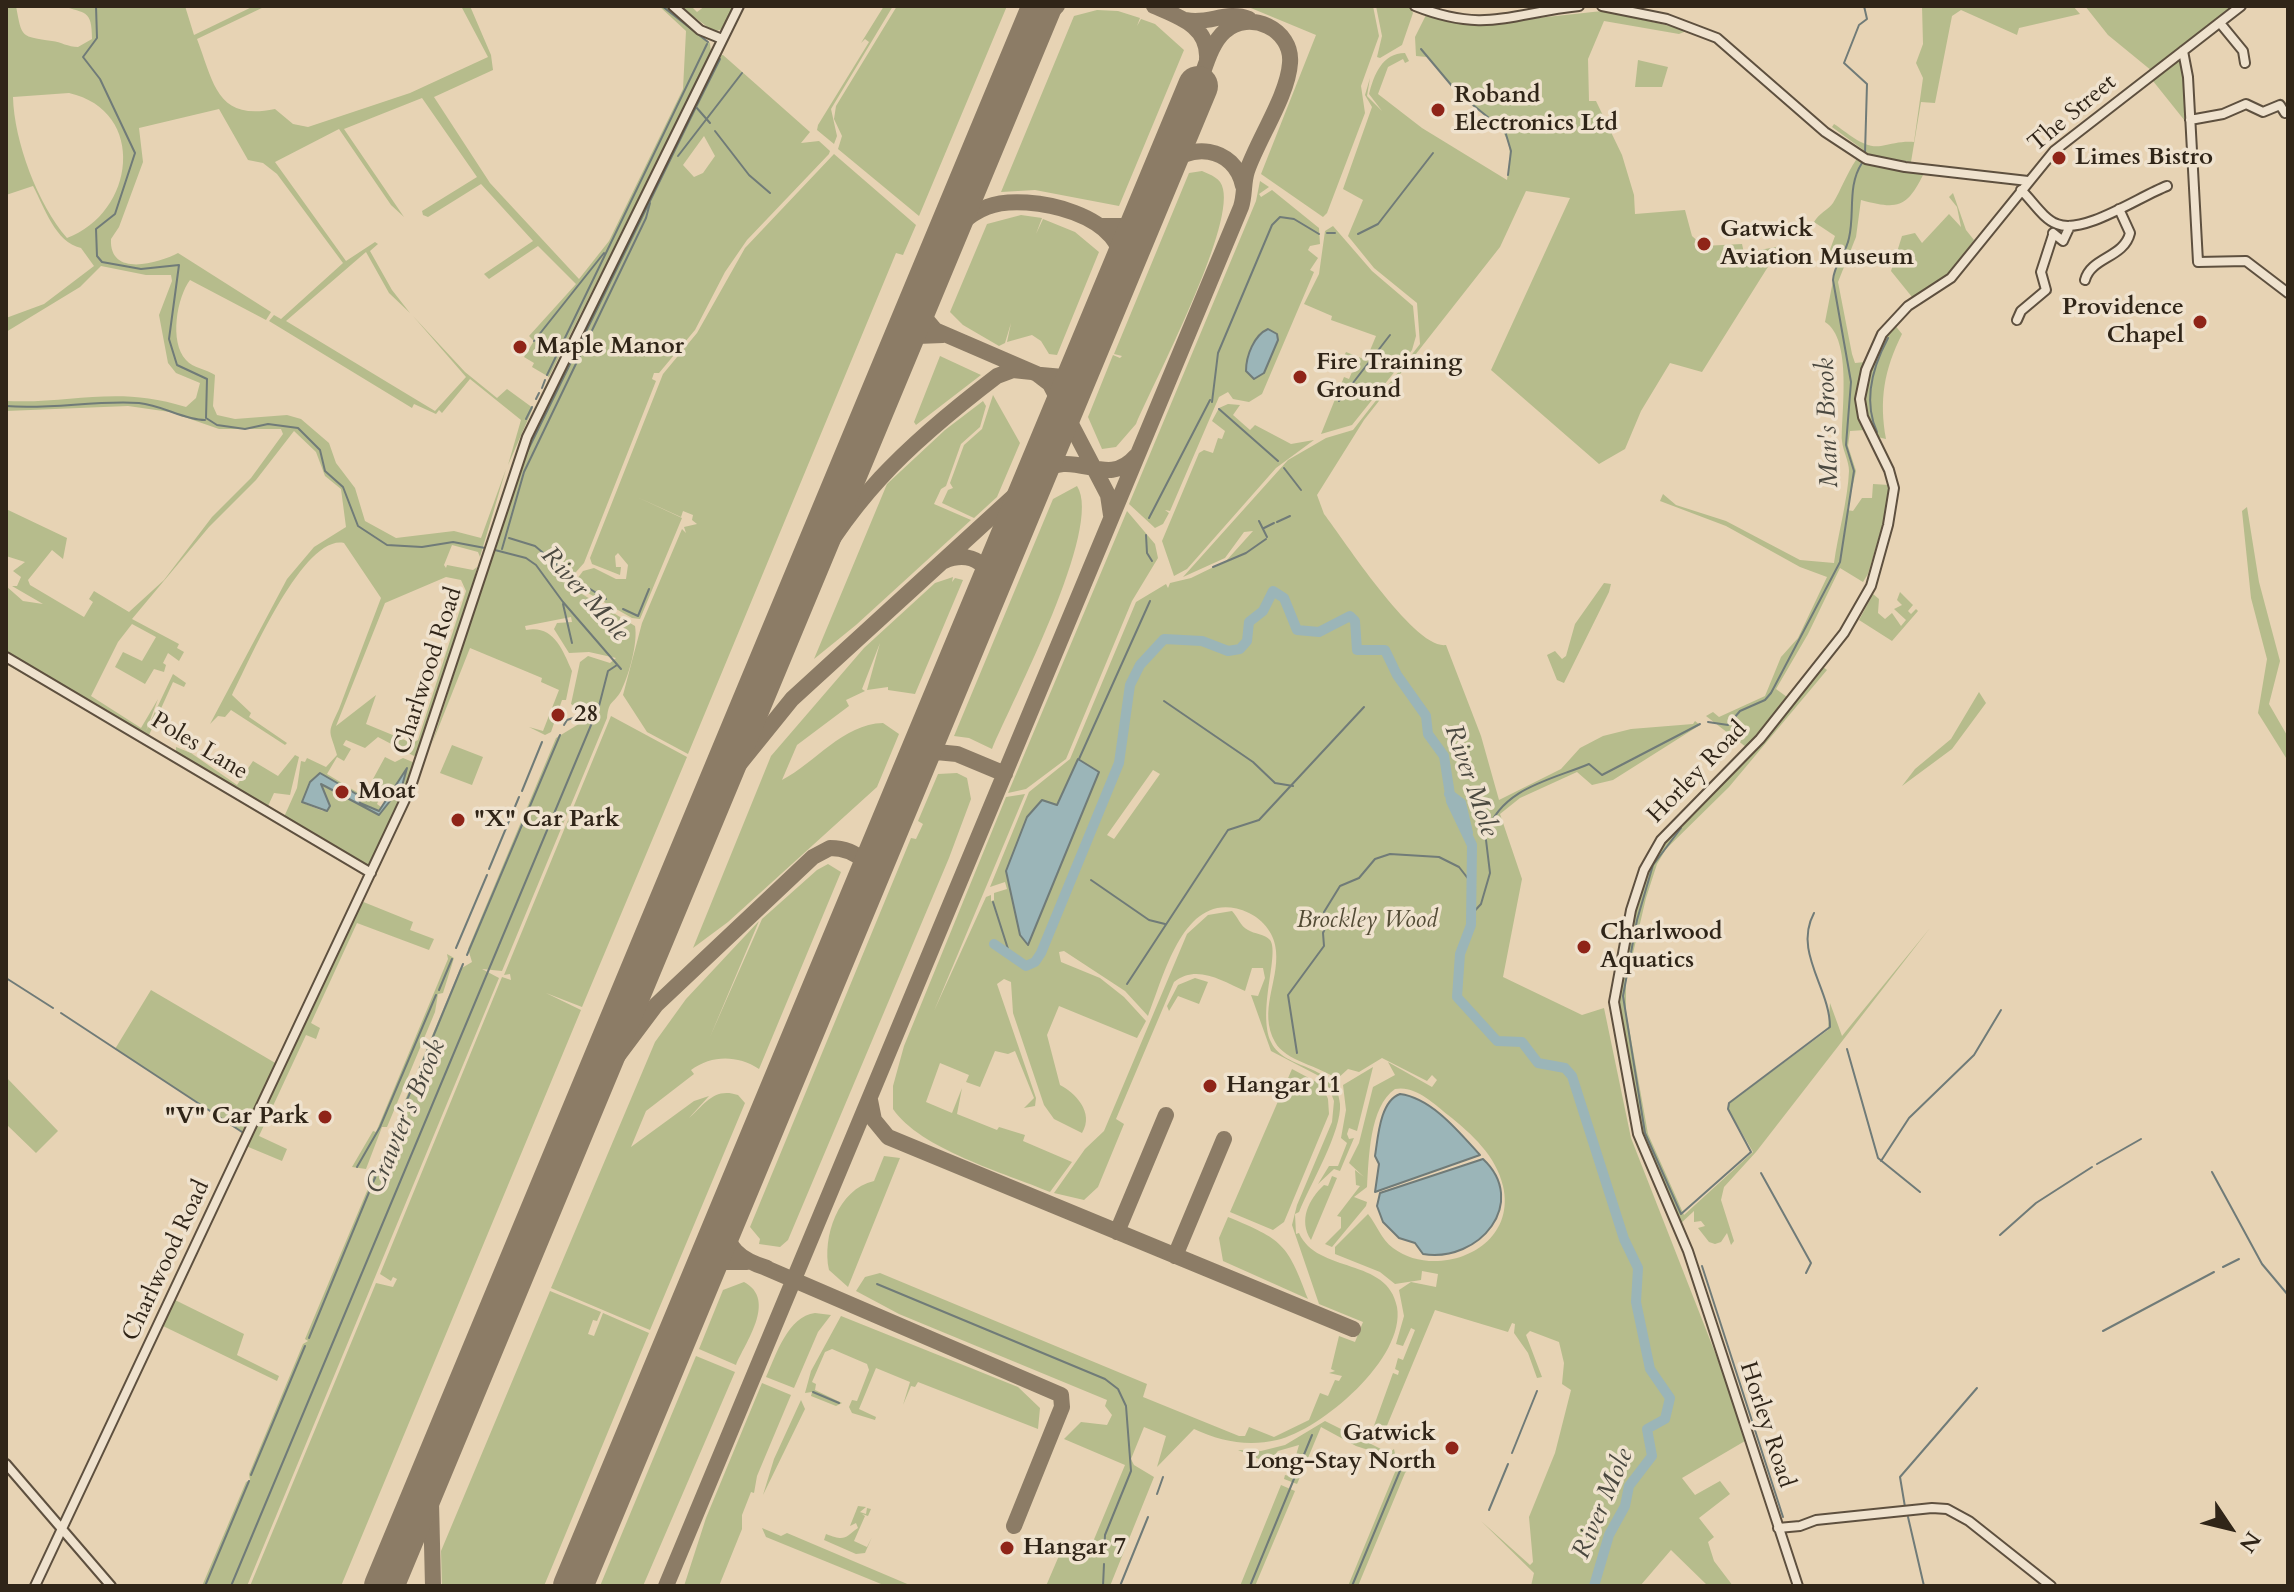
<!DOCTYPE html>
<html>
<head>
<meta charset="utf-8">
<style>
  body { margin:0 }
  #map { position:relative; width:2294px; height:1592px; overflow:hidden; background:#e7d3b4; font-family:Cardo,serif }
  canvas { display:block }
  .frame { position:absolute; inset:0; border:8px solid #302518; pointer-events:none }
  .north { position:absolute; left:2190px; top:1488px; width:80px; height:80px; -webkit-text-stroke:6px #efe2ce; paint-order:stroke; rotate:125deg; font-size:22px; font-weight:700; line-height:32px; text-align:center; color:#302518 }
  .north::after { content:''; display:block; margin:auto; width:28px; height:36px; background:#302518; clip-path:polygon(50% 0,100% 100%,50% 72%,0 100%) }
</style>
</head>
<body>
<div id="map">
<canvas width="2294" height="1592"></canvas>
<div class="frame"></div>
<div class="north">N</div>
</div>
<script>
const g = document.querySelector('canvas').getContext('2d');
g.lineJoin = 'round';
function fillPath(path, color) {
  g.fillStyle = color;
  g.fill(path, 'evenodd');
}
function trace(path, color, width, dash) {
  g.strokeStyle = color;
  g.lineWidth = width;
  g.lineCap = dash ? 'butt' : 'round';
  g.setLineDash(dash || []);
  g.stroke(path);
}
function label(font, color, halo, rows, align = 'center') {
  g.font = font + ' Cardo,serif';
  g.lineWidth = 7;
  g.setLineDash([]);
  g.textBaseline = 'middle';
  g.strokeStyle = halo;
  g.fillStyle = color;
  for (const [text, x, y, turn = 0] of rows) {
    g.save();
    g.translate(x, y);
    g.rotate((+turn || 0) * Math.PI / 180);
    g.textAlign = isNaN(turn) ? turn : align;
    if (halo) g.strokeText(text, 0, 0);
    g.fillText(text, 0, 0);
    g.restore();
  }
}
fillPath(new Path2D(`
  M6,6H16C22,39 21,36 52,41C61,42 68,47 78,47L92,39C92,9 85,14 63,6H185L194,35L254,6H266L197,39C214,84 217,121 275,109L293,124L308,127L410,93L488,57L461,6H470L491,55L493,70L434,97L490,183L579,279L609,241L683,89L686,31L659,6H669L710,43L711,53L549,377L532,367L534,363L524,357L534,341L529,336L576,284L538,246L489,279L484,274L533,241L481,184L428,217L423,215L422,211L477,177L422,98L344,129L404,217L391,205L339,129L275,162L346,261L375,242L378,244L370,251L392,290L410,313L389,293L366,252L286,321L435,411L466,377L413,316L465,372L497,398L507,389L533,408L508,465L521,420L470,379L442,413L439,410L436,414L414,404L412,408L269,321L274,315L281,319L343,263L277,174L263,163L248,160L219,109L139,128L143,162L119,227L111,239C109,278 159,263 178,253L271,312L266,320L190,280C177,297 169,342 186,360C193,368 206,369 215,375L213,406L217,415L235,419L287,415L301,419L329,443L336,463L355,488L365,521L396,538L454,531L481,538L506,469L480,557L478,552L452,545L444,565L446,568L447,565L473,570L477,567L465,616L419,752L414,756L378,737L365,748L346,740L343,745L351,749L344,761L337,757L327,774L370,800L377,791L382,793L377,804L381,807L390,795L376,787L378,782L373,779L385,757L395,762L403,758L415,763L405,794L371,864L367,866L284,817L297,788L301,761L305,762L307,758L326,767L337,755C330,729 326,736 339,709L381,598L344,543C303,534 248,664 232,695L251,713L249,717L287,743L285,745L231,710L225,717L218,716L210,724L287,579L314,547L346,527L341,489L325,476L316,452L294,431L256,480L209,527L132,619L179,644L177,648L184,652L179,661L168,653L163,663L166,665L164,672L154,669L145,684L115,667L123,652L142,661L156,637L132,624L118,642L91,696L141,728L158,699L146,731L173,674L186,683L184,687L173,682L145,744L6,664V586L23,601L43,604L12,586H17L21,577L13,571L25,562L6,556V509L67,538L63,559L52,550L28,580L30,585L84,617L93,602L89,599L94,591L129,612L164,580L212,517L251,478L283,434L281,429H219L170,412L128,406L6,411V401C74,404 115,385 186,407L196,398L200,383L176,373L168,363L159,315L172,281L171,275H146L101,266L80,287L6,332V318L44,304L94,266L81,248C55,242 45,208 33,186L6,195ZM69,93C148,111 135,213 67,238C38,205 14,141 13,97ZM446,577L461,580L466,591L418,740L412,743L366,724L376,695L336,726L385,603ZM320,773L357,795L358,803L321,784L328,810L323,811L303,803L309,783Z
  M680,6H691L697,12L705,6H733L722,29L714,32Z
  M884,6H893L831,109L837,136L834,144L817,130L818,125L869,42L865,39L861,43Z
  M897,6H1007L919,216L838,149L842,136L834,119L836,106Z
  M1246,6H1373L1379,36L1361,86L1365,113L1327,213L1323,217L1261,174L1316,35Z
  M1376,6H1409L1413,13L1402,45L1380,58L1377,57L1382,36Z
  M1922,6H2073L2080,14L2019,28L2017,35L1961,10L1952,16L1935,103L1921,102L1911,162L1873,157L1832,127L1834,124C1848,133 1864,149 1881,146C1893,144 1901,141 1914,142L1923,78L1916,63L1923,44Z
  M2085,6H2235L2152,71L2108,35Z
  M1097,10L1118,11L1140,18L1137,26L1141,19L1155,24L1184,50L1119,206L1035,190L1001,192L1074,16Z
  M1602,11L1689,30L1679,34L1604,21L1588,59L1589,101H1596L1622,155L1634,195L1635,214L1685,210L1692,236L1703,246L1742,244L1744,253L1781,246L1702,372L1670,363L1641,411L1625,449L1599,464L1491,370L1570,198L1526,191L1500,247L1364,420L1317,495L1324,514C1344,540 1415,650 1446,645L1481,736L1499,800L1561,769L1580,748L1603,736L1631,729L1693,724L1695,721L1700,725L1613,780L1592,785L1577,772L1520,798L1500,814L1522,879L1503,977L1582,1015L1604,1008L1631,1138L1723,1373L1745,1441L1682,1478L1695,1495L1720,1481L1730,1494L1699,1518L1714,1537L1708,1542L1714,1561L1733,1586H1708L1671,1550L1640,1586H1531L1534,1573L1481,1521L1530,1565L1533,1562L1529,1517L1555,1453L1571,1390L1562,1384L1564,1363L1559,1342L1530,1331L1526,1335L1542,1377L1537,1378L1528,1353L1514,1333L1515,1324L1512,1323L1508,1332L1435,1310L1381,1440L1371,1434L1393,1373L1398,1375L1399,1371L1395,1369L1398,1358L1403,1360L1415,1330L1411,1328L1403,1346L1396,1344L1404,1316L1399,1290L1411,1282L1436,1287L1438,1274L1422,1271L1421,1280L1395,1284L1380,1272L1335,1254V1247L1368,1214C1377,1225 1381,1239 1393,1248C1435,1280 1518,1251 1503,1186C1496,1156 1472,1134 1448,1115C1433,1103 1415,1085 1395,1089C1369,1107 1369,1159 1367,1187L1354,1197L1367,1202L1366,1206L1332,1247L1325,1244L1341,1228V1217L1337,1216L1360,1186L1356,1185L1355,1170L1364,1177L1349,1163L1359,1143L1373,1087L1395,1075L1388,1062L1432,1087L1437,1080L1432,1075L1427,1081L1382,1058L1359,1072L1348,1069L1337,1079C1320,1066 1285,1061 1275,1042C1258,1011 1279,982 1276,951C1275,935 1264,920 1249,913C1185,884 1165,974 1148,1016L1125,991L1064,951L1059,952L1061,962L1100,978L1124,997L1146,1021L1137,1038L1059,1006L1047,1035L1060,1085C1074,1092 1095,1112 1082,1133L1054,1119L1044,1105L1013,1013L1011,982L1004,979L997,984L1036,1098L1035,1106L1024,1108L1034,1098L1015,1051L1008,1054L995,1051L980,1087L966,1082L969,1075L940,1063L926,1102L952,1113L962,1088L957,1114L997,1130L999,1127L1025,1135L1023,1141L1072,1162L1050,1192C1005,1173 920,1149 893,1109V1086L904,1046L1006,797L1025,794L934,1011L986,897L991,895V901L994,900V893L1007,889L1005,882L990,887L1029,792L1070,759L1136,602L1166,584L1168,588L1170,583L1191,578L1226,561L1253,531L1244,532L1225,558L1183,577L1288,460L1326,438L1353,430L1420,344L1417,303L1374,268L1348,236L1363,200L1343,189L1372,107L1365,95L1370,78L1367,96L1382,111L1369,94C1374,75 1382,53 1405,53L1409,61L1405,63L1403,59L1388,67L1378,94L1422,128L1507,180C1518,129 1498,129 1465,99C1451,87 1440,71 1427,57L1416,56L1415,37L1426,15L1482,24ZM1153,770L1160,774L1114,839L1107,835Z
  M723,55L810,132L801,143L819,141L830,151L829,154L747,240L725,272L695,330L659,373H654L652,379L656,381L584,563L568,581L549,564L577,591L635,626C638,643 629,675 621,691C613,705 609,699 607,718L502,971L482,969L499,978L247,1586H202L246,1482L250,1480L249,1474L303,1344L308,1341L305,1339L460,969L472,962L468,949L556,738L582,722L581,711L571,704L580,662L588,656L610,663L616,658L589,652L569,653L554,629L557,623L572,622L571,617L525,626L526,630C553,625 562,648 572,671L566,700H562L551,732L545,735L529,727L543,731L559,690L541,682L542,678L470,648L432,744L523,455L718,56ZM704,136L715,156L703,173L694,177L683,165Z
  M1638,60L1668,67L1662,87H1635Z
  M2180,60H2184L2189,126L2153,81Z
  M834,154L916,225L903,255L896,253L688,754L647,732L623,695L642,623L682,529L686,533L684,527L697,524L692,520L693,515L683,511L681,517L637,497L682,518L640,619L632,618L581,589L577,579L583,571L594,568L616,579H626L628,565L618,553L615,556L616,567H621L620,575L592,564L590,558L663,374L697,333L745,248Z
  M1856,160L1924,173C1907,208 1898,210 1861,200L1856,237L1838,282L1852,354L1855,363L1865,362L1857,397V416L1865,430L1850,431L1848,446L1856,471L1847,510L1853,511L1862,498H1872L1873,484L1889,485L1884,520L1868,574L1863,582L1840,568L1808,634L1776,689L1787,697L1746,747L1706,716L1713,712L1719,717L1765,696L1781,657L1798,638L1827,577L1800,567L1726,526L1660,501L1663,494L1676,505L1726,521L1800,560L1834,563C1838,534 1848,499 1849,471C1849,461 1843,451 1842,441C1841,414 1853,339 1825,322L1837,260L1828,255L1835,236L1814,222C1819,213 1828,210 1833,203C1841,190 1847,173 1856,160Z
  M1202,171C1211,175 1221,178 1223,189C1233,231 1155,380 1136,424L1116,447L1102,449L1088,417L1113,355L1120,358L1122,356L1114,354L1189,173Z
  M1260,181L1269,187L1259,194L1261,197L1272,190L1319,228L1320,244L1310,246L1308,250L1318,258L1310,270L1314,272L1262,394L1249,402L1233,399L1228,392L1219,397L1170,511L1165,510L1169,513L1163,524L1155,528L1129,504L1256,201Z
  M1953,193L1966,230L1974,240L1949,274L1908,301L1912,297L1891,271L1902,236L1915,233L1922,243L1949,214L1961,227L1957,207L1949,197Z
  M1021,215L1042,218L1036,234L1043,219L1075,232L1099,252L1057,355L1049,354L1041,341L1032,335L1007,342L1011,323L1005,343L999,346L963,325L950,312L987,224Z
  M1333,226L1372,271L1413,306L1416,336L1412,350L1352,425L1321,434L1344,377L1349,379L1352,372L1339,366L1346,352L1366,360L1376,336L1331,320L1332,316L1304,304L1319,274L1325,231Z
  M1894,324L1902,334C1884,370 1879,400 1886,439L1873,436C1855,396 1870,357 1894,324Z
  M940,356L981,375L916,425L914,422Z
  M993,395L1020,443L997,497L974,518L942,503L948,490L953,488L950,483L964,445L982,429Z
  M983,401L986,406L980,427L961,444L946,486L941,489L934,504L971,520L856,625L814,659L887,484L945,430Z
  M1228,404L1240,405L1233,415L1250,430L1255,425L1291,444L1314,440L1276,468L1187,569L1174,576L1162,541L1199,453L1204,450L1213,453L1218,438L1222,439L1225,431L1212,421L1219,408Z
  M1077,486C1104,527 1012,701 992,749L969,738L954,736L1053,499Z
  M2247,507L2259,582L2280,661L2269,704L2288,737V761L2258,713L2267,659L2251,598L2242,511Z
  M1127,511L1155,544L1158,558L1132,601L1066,759L1026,789L1008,793Z
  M953,577L952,582L955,578L963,580L915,694L888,690V687L867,690L880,643L862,689L865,691L846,700L849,706L797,745L782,780C815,763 843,724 883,723L899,734L877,787L728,922L693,948L771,756L864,648L935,583Z
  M1604,583L1611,584L1609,592L1564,683L1557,680L1547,655L1555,651L1562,659L1566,656L1575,624Z
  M1900,592L1913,605L1908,611L1911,614L1916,609L1918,611L1892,641L1859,620L1873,594L1879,599L1878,613L1885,619L1892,613L1901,626L1906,620L1894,609L1902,605L1897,600Z
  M1823,667L1827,670L1729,787L1666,849L1657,864L1646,898L1626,983V1011L1648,1134L1684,1215L1753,1152L1728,1109L1729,1103L1828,1030L1830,1003L1842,1036L1930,928L1756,1152L1724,1187L1721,1200L1734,1241L1731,1245L1727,1233L1721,1242L1715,1244L1709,1242L1698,1228L1705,1226L1701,1221L1694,1222V1211L1679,1225C1620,1093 1589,980 1661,844Z
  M1979,692L1986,703L1952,749L1902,786L1915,769L1951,739Z
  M611,716L687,757L582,1007L546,993L581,1010L341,1586H250L376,1283L393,1287L397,1279L393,1277L391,1281L380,1274L502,977L511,980L510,974L504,975Z
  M452,745L483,757L472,785L440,773Z
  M176,747L191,753L237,785L253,761L278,776L295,755L299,757L290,795L274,793L268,806L273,811L176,754Z
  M957,773L967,778L971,799L949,858L788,1240L780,1247L759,1244L760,1239L750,1227L911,838L916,839L923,824L918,821L938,774Z
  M828,864L841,872L759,1069C737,1055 712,1055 691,1070L694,1074L646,1111L631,1147L694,1101L709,1096L689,1118C705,1104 714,1087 738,1095L745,1103L650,1330L551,1288L655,1042L686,999L759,921L710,1037L762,919L817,870Z
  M361,901L413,922L410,930L434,939L429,950L357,923L311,1023L320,1028L316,1039L306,1035L259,1136L287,1149L282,1161L246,1146Z
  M1232,911C1238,917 1240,926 1248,930C1254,934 1265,934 1270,940C1280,953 1257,1011 1271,1042C1285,1072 1337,1062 1340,1104C1342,1131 1310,1185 1299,1212L1295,1214L1296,1234L1299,1233C1317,1274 1388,1257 1397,1307C1406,1358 1321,1430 1277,1440C1247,1447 1220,1441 1194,1429L1157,1467L1166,1436L1144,1427L1131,1459L1134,1465L1154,1477L1110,1586H1046L1061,1551L1085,1561L1125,1465L1064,1439L1081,1422L1107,1425L1112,1415L1105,1406L1107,1400L899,1314L856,1291L865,1277L880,1273L1147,1384L1143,1397L1239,1436H1245L1249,1427L1274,1437L1309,1420L1320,1393L1328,1396L1335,1380L1339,1381L1342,1376L1329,1373L1335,1371L1331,1369L1339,1336L1355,1342L1363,1322L1319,1304L1292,1225L1297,1205L1332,1122L1334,1101L1329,1088L1319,1076L1271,1051L1251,995L1258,996L1265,978L1263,968H1252L1245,991C1222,981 1197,964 1174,982L1116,1119L1124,1124L1098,1187L1084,1200L1054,1193L1085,1149L1104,1131L1187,934L1208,915Z
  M447,954L454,958L443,993L438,994L435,1012L387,1127H382L366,1169L352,1167L373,1131L376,1132L448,959Z
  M1195,978L1208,982L1199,1004L1178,996L1169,1011L1167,1006L1178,985Z
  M151,990L277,1064L242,1132L115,1049Z
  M1373,1067L1357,1131L1349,1128L1347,1134L1349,1139L1354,1138L1340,1171L1334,1169L1318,1184L1329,1166H1338L1347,1143L1341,1138L1346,1110L1343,1085Z
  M1292,1069L1322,1085L1328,1099L1329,1114L1284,1222L1273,1230L1230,1212Z
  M6,1077L58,1131L36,1153L6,1124Z
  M884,1156L900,1158L848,1287L829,1270C822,1237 838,1189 874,1181Z
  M1332,1176L1337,1178L1311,1240C1298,1220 1309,1199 1324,1185L1328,1186Z
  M1228,1217C1283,1240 1287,1243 1308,1299L1223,1261L1219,1238Z
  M744,1282C778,1300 744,1344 736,1365L699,1349L723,1290Z
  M550,1291L601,1312L597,1321L593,1320L588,1334L594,1336L603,1313L649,1333L544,1586H442L441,1551Z
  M175,1300L244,1334L237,1355L279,1376L277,1381L163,1326Z
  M815,1313L831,1315L818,1332L794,1388L766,1377C776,1355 788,1316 815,1313Z
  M841,1316L1018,1387L1040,1408L1038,1429L918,1382L915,1387L911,1386L903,1405L910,1382L876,1368L859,1409L876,1417L875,1420L852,1413L849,1407L852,1400L857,1401L869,1370L867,1364L832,1349L825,1352L812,1382L816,1384L815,1390L842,1403L836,1406L811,1396L812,1392L805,1393L811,1371Z
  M696,1356L735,1372L643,1586H600Z
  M762,1383L791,1395L757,1476L754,1493L751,1492L742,1515V1529L719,1586H684L706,1518Z
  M801,1400L805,1409L763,1495L774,1459Z
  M1325,1421L1389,1453L1394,1449L1396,1459L1356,1446L1321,1427L1297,1484L1284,1479L1285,1475L1290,1476L1299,1445L1278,1451L1268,1463L1238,1450L1261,1451L1285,1445Z
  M1407,1457L1413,1464L1405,1473L1358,1586H1348L1400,1460Z
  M1281,1485L1295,1491L1255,1586H1240Z
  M858,1506L866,1507L860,1512L866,1514L867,1508L871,1509L868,1516L862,1514L865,1516L854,1541L867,1547L872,1537L865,1553L856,1554L824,1540L826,1534C846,1542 845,1537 858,1528L856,1523L850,1526Z
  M762,1528L781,1536L787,1533L912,1586H886L766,1537Z`), '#b6bc8c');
const water = new Path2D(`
  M1268,329L1277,334L1278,340L1264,373L1254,379L1246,371C1246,356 1254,335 1268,329Z
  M1078,759L1099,772L1028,945L1020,935L1006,871L1027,817L1042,800L1057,805Z
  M407,768L402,786L379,815L321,784L330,806L327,811L302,802L310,782L320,773L358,795L360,803L379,811Z
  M1400,1094C1432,1098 1460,1133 1480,1155L1375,1192L1379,1164L1375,1156C1378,1137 1380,1101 1400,1094Z
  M1483,1159C1529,1202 1480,1263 1423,1254L1415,1243L1399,1238L1383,1222L1377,1206L1380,1193Z`);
fillPath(water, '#9bb5b8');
trace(water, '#707b78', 2);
trace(new Path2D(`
  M96,6L97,38L83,57L100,79L135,153L115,214L96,229L97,256L102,262L141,269L179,265L169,339L177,365L207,379L206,418L217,425L245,429L268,424L298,428L320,450L325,471L343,487L358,526L387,545L422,547L453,542L485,548
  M662,6L708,42
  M1864,6L1867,19L1859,25L1844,63L1867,84L1865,153
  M1421,49L1457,92L1505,131L1511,151L1508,175
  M696,107L720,59
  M715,131L749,175L770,193
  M678,156L742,73
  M1327,233H1335
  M1358,234L1378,224L1433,153
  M534,341L604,253
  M547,375L707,44
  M542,388L545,380
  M536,399L539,393
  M1339,401L1390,335
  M1212,402L1218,353L1272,225L1280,217L1294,219L1319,234
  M6,406C50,410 94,400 139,403C162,405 184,420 205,420
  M1219,409L1278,461
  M526,419L532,407
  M1877,432C1863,401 1872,368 1888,338
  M525,456L696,107L710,123
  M1284,468L1301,490
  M1149,518L1210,400
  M1259,521L1267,537
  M1277,522L1290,516
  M1264,528L1274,523
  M1146,535L1147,553L1152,561
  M509,538L535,546L567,573
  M491,549L526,558L536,565L563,602L621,669
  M502,549L524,472L646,218L650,203
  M1213,567L1246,553L1266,539
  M579,582L606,599
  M1280,594L1281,593
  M563,604L572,643
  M623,609L638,616L649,589
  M1164,701L1253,762L1275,783L1293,786
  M583,713L597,710
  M1708,722L1728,725L1740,711L1765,700L1771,693L1840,562L1854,471L1846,445L1851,382L1833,280C1834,264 1846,254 1849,238C1855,213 1847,186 1862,163
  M564,725L567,720L576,717
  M1079,759L1150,601
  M522,791L542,742
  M1681,828L1653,865L1637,920L1623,996L1645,1133L1681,1214L1751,1152L1728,1109L1729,1103L1830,1027C1830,988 1793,952 1814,913
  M1487,832C1502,788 1551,780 1589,764L1602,775L1700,724
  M489,869L519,797
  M1091,880L1149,920L1165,924
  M993,902L1008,949
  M1470,916L1481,904L1490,873L1486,840
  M456,948L487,875
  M467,955L560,735
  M6,978L53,1008
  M1127,984L1228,830L1259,820L1364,707
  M439,990L452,959
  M61,1013L242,1132
  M1847,1049L1878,1158L1920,1192
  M1297,1053L1288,995L1324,946L1323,933L1328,921L1324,912L1340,886L1359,878L1375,859L1390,854L1439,857L1459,867L1473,885
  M1881,1161L1909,1118L1974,1055L2001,1010
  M2097,1164L2141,1139
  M357,1167L380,1127L436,995
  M2212,1172L2262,1264L2288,1295
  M1761,1173L1811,1263L1806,1273
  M2000,1235L2036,1203L2092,1167
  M1702,1266L1783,1517
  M2223,1267L2239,1259
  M877,1284L1105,1379L1118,1389L1126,1406L1131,1471L1105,1535L1104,1553
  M2103,1331L2214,1272
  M309,1338L463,964
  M813,1392L839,1403
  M1512,1453L1537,1391
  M251,1475L305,1346
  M1157,1494L1163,1477
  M1905,1507L1900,1477L1977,1388
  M1489,1510L1508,1464
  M1908,1517L1924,1586
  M205,1586L249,1481
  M231,1586L599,706L608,671L617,665
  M1103,1586L1104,1564
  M1120,1586L1148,1517
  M1250,1586L1312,1435
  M1352,1586L1402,1466`), '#707b78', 2);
trace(new Path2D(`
  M1449,794L1461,803L1468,833
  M994,944L1026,966L1035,962L1041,953L1119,763L1130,685L1140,665L1164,639L1202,641L1228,651L1240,649L1247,641L1249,622L1263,611L1273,591L1284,598L1297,630L1319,632L1350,616L1355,621L1357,650H1385L1397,675L1426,716L1428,734L1444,756L1451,801L1472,845L1471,925L1460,954L1457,997L1497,1041L1522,1042L1538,1063L1565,1068L1572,1076L1624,1239L1638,1268L1636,1302L1650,1369L1670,1398L1665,1419L1647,1429L1652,1456L1629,1486L1625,1506L1609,1535L1594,1586`), '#9bb5b8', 10);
trace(new Path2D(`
  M1154,6C1179,17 1209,26 1207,59
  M1186,20C1209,25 1226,10 1249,19
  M1024,49L1038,24L1057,6
  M1163,171C1187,140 1235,146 1243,186
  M1102,226H1126L1148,207
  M941,248C953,231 966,215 987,207C1027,191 1135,216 1120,273
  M923,293L924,317L935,330L1037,374L1050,384L1108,495L1111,515
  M897,356L917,336L943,335
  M1041,375L1063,377L1084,360
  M944,561C956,556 969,555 980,563C1013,587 976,624 964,648
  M793,606C847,501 904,447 997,376L1013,370L1032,372
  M906,789L921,762L936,752L957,754L1005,774
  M688,856L733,772L792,699L1036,476C1074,443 1105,492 1136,456
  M870,1100L874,1120L888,1137L1353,1329
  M566,1148L605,1073L656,1005L813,857L830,848C843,848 855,852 865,862C887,887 856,918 842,940
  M727,1218C723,1248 741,1260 767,1268
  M1117,1232L1166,1115
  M1175,1256L1224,1139
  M759,1265L1061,1395L1062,1407L1014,1526
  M704,1272L722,1262H747
  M433,1586L431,1502L446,1438
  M666,1586L1241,207C1245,195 1243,183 1247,171C1258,139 1288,95 1290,63C1293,29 1249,9 1225,31C1210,44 1205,69 1198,86`), '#8c7c66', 16);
trace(new Path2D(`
  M384,1586L1042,6
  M573,1586L1198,86`), '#8c7c66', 40);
const minor = new Path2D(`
  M673,6L700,30L722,39
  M1415,6C1486,34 1512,13 1579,6
  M1602,6L1667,19L1717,38L1825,132L1866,159L1905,167L2028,181
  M2220,23L2243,51L2245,63
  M2183,51L2188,77L2198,262L2246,261L2288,293
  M2190,120L2223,114L2246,104L2263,112L2280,105L2285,113
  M2021,190C2032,200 2043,219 2057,224C2084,235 2140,196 2167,186
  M2053,233L2063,241L2070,226
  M2085,280C2091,257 2124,258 2130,233L2119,209
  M2017,320L2021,311L2046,290L2041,272L2053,235
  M6,657L371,873
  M6,1464L111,1586
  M1778,1528L1800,1526L1816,1520L1932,1508L1947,1509L1969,1521L2051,1586
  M35,1586L410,789L527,437L739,6
  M1798,1586L1688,1251L1638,1134L1614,1002L1631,910L1644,870L1661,840L1760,739L1844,633L1871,586L1888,525L1894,488L1889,470L1863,417L1860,399L1866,370L1882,334L1908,306L1951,278L2054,151L2241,6`);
trace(minor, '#5e503f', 12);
trace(minor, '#efe2ce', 8);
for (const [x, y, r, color] of [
  [1438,110,8,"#8f2418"],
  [2059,158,8,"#8f2418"],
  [1704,244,8,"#8f2418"],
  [2200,322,8,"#8f2418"],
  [520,347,8,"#8f2418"],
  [1300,377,8,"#8f2418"],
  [558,715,8,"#8f2418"],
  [342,792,8,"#8f2418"],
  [458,820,8,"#8f2418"],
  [1584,947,8,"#8f2418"],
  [1210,1086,8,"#8f2418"],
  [325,1117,8,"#8f2418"],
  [1452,1448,8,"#8f2418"],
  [1007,1548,8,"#8f2418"]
]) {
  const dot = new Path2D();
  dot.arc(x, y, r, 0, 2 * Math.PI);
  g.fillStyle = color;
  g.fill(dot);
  trace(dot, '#efe2ce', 3);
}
label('bold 24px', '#302518', '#efe2ce', [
  ["Roband",1454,96],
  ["Electronics Ltd",1454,124],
  ["Limes Bistro",2075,158],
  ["Gatwick",1720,230],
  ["Aviation Museum",1720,258],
  ["Providence",2184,308,"right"],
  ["Chapel",2184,336,"right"],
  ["Maple Manor",536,347],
  ["Fire Training",1316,363],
  ["Ground",1316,391],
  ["28",574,715],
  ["Moat",358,792],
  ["\"X\" Car Park",474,820],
  ["Charlwood",1600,933],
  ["Aquatics",1600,961],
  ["Hangar 11",1226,1086],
  ["\"V\" Car Park",309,1117,"right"],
  ["Gatwick",1436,1434,"right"],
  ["Long-Stay North",1436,1462,"right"],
  ["Hangar 7",1023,1548]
], 'left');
label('24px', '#302518', '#efe2ce', [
  ["The Street",2073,114,-40],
  ["Charlwood Road",429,671,-72],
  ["Poles Lane",199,747,31],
  ["Horley Road",1698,773,-46],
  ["Charlwood Road",167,1261,-65],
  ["Horley Road",1766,1425,72]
]);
label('italic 24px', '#524b35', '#efe2ce', [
  ["Brockley Wood",1367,921]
]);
label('italic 26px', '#4b4940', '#efe2ce', [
  ["Man's Brook",1829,423,-92],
  ["River Mole",584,595,48],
  ["River Mole",1470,781,71],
  ["Crawter's Brook",407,1117,-67],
  ["River Mole",1604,1504,-67]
]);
</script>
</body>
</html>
